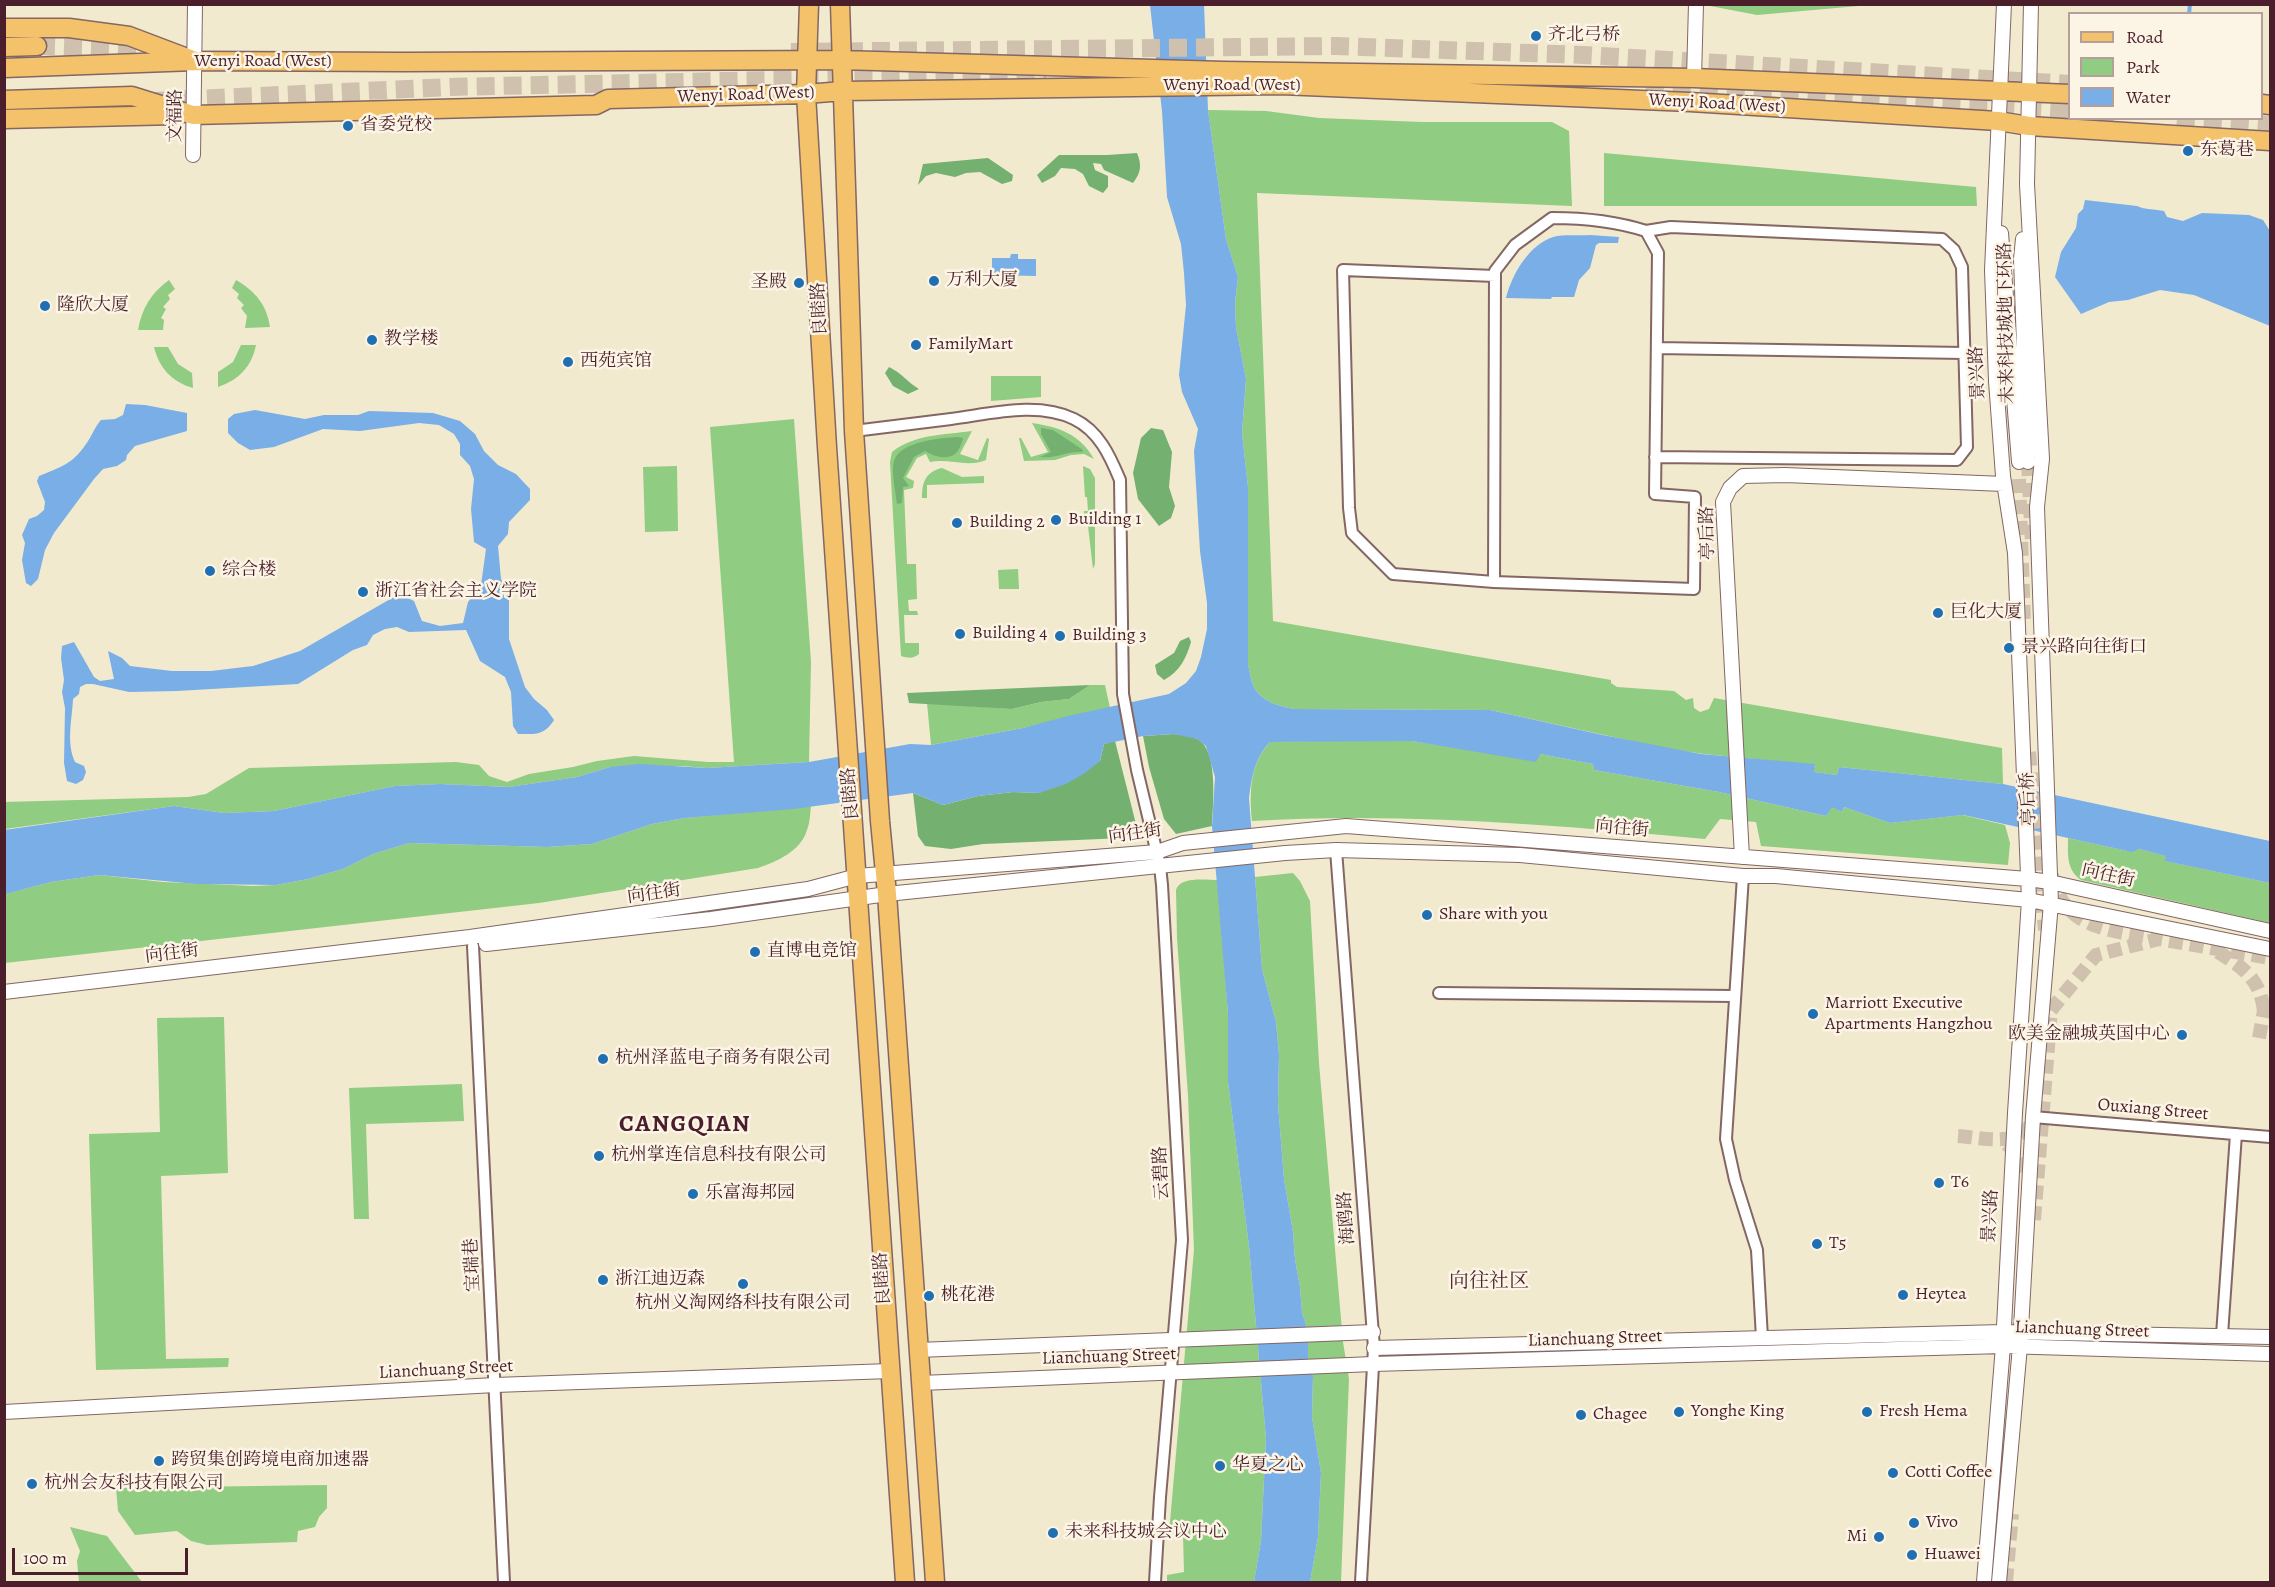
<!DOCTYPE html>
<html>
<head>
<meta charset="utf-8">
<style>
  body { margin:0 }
  #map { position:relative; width:2275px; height:1587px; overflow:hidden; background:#f1eacf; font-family:Alegreya,serif }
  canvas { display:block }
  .frame { position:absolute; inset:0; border:6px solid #4a1f2b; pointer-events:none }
  .legend { position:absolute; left:2068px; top:12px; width:195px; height:108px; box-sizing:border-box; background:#fcf5e5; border:2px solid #b59f9b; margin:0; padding:8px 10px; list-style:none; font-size:18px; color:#4a1f2b }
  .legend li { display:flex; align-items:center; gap:12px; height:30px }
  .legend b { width:30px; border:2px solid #b59f9b }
  .scale { position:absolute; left:12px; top:1548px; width:176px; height:27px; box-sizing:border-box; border:3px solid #4a1f2b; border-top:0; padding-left:8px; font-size:18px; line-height:21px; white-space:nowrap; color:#4a1f2b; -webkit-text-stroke:4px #fcf5e5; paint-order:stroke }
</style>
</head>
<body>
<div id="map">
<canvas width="2275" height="1587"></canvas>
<div class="frame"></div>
<ul class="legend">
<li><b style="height:8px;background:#f3c26a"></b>Road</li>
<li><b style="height:16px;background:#90cc81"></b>Park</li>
<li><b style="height:16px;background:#79aee7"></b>Water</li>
</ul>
<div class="scale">100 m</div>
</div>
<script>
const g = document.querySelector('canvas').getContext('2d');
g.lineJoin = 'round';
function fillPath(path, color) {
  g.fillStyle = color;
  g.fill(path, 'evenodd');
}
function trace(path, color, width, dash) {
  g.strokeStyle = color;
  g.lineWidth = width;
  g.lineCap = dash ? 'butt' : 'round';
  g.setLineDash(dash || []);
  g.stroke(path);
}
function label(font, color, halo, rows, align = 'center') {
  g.font = font + ' Alegreya,"Noto Serif SC",serif';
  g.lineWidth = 5;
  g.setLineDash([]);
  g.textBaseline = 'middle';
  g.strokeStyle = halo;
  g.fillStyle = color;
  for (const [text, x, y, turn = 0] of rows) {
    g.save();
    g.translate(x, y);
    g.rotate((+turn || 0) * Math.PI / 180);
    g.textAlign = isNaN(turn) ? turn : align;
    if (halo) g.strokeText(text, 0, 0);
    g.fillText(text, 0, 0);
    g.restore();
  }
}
fillPath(new Path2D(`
  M1705,5H1870L1757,15Z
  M1208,110L1266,111L1319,118L1422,122H1552L1569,131L1572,206L1257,193L1273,621L1611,680V683L1617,687L1674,691L1686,700L1693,698L1694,708L1700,712L1709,709L1714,698L2002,748L2003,784L1839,767L1837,775L1813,772L1815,765L1704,754L1664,748L1490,710L1295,709C1281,707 1263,702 1255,689C1251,683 1250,672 1248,665V487L1242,433L1246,379L1236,327L1235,303L1238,277L1226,239Z
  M1604,153L1976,187L1977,206H1604Z
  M169,280L175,289L168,295L170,299L163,307L166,309L161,318L164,320L163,330H138C142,308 151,293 169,280Z
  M236,280C255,291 267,305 270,327L245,328L247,316L241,308L244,305L237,298L239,294L232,288Z
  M241,345H256C252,366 239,380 218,387V372L233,362Z
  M154,347H168L178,364L192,373L193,388C172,382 159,368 154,347Z
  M991,376H1041V397L991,401Z
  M794,419L811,662L809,762L707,768L681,766L610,767L577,777L509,787L440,784L395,786L274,811L224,813L174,806L5,829L4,802L188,797L206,794L249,768L456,762L479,765L489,776L507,782L529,774L573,767L597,761L634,756L708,762H734L710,427Z
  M1032,423C1059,427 1080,434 1094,459L1084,454L1071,455L1055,460L1024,461L1019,438H1021L1031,457L1048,452Z
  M972,431L960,454L978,460L987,438L989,439L986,460C968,468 948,458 930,462L926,454L917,458L906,477L914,481L913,488L904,490L907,564H916L917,599L908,600L909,611H917L918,615H904L905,643H919V654C913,659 908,658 901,656L890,462L892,452C915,434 943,435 972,431Z
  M677,466L678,531L645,532L643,467Z
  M1083,466L1090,469L1095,478V564L1093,569L1088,526H1085L1084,511H1088L1087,497H1085Z
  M942,468L962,477L984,476V483L927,485V498H922C922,483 925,472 942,468Z
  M1018,569L1019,589H999L998,570Z
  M1090,685H1105L1110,708L1023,728L931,745L927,703L1012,709L1041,702L1069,699Z
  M1365,740L1412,741L1458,748L1540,754L1593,764L1594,770L1719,792L1826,816L1832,806L1842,812L1844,807L1890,823L1962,815L2005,825L2010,843L2008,865L1761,846L1756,822L1720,819L1705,839C1556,825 1401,812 1252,821C1249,792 1250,764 1270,742Z
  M811,806C810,814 810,823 807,830C801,851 776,862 758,868L539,903L5,963L4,894L51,882L99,875L163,882L253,886L276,885L308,879L343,869L373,854L409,843L547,847L592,844L652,824L685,818Z
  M2068,838L2128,851L2139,849L2167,856L2166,861L2270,883V923L2081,880C2066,869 2068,855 2068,838Z
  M1293,873L1300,881L1310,901L1319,1063L1343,1342L1349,1379L1341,1582H1310L1318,1537L1321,1473L1312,1417L1313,1376L1308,1357V1330L1302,1313L1300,1287L1295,1259L1293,1232L1284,1179L1278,1104L1279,1054L1276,1022L1262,969L1255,877Z
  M1218,880L1228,1014V1082L1249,1246L1266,1438L1261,1541L1254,1582H1167V1575L1184,1572L1183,1535L1169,1533L1194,1250L1188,1096L1177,938L1176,890C1180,876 1205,880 1218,880Z
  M224,1017L228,1173L161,1176L166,1359L229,1358L228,1367L96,1370L89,1134L160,1132L157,1018Z
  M462,1084L464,1121L366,1124L369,1219H354L349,1088Z
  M327,1485V1508L319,1517L315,1527L298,1531L297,1542L207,1545L191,1541L177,1531L135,1535L118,1511L116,1488Z
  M70,1527L107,1536L142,1582H79L77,1561L80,1551Z`), '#90cc81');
fillPath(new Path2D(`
  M1137,153C1142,165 1141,173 1133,183L1104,170L1101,164L1093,163L1095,170L1108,176V187L1103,193L1089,186L1083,174L1075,169L1061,168L1055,176L1042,183L1037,175L1059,155H1107Z
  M988,158L1013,175L1012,181L1002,184L980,172L966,173L955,177L936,173L926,176L918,185L923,164Z
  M889,367C902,373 907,382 919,389L908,394L893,386L885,373Z
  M1041,428L1053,430L1083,450L1082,452C1066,451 1055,459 1040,457L1051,452L1041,434Z
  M1151,428L1163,430L1172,452L1169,487L1175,506L1171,518L1159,526L1138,499L1133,473L1141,438Z
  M958,437L963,438C958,461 943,461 925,451L914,457L903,478L909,486L903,487L902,503L897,504C896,494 891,471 894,461C900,441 941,438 958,437Z
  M1189,637L1191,642C1186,659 1180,671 1164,680L1157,674L1155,665L1174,653L1180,641Z
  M1090,685L1069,699L1041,702L1012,709L909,703L907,693Z
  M1174,734C1181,735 1191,736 1197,739C1219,749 1213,806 1212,826L1176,834L1164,819L1149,767L1143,736Z
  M1115,741L1138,832L1124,838L983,844L951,849L925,846L918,836L913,793L943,805L978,796L1013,792L1039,793L1100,761L1104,744Z`), '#74b06f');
fillPath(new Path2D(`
  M1204,4L1208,110L1226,239L1238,277L1235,303L1236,327L1246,379L1242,433L1248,487V665C1250,672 1251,683 1255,689C1263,702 1281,707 1295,709L1490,710L1603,735L1701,754L1815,764L1814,772L1837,775L1839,767L2003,784L2270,841V883L2165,861L2166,856L2139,849L2132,852L1963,815L1890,823L1844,807L1842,812L1832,807L1826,816L1719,792L1594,770L1593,764L1540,754L1536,762L1412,741L1270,742C1255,758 1252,776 1249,798L1262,969L1276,1022L1279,1054L1278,1104L1284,1179L1293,1232L1295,1259L1300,1287L1302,1313L1308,1330V1357L1313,1376L1312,1417L1321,1473L1318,1537L1310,1582H1254L1261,1541L1266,1438L1249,1246L1228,1082V1014L1212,826L1215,777L1206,746L1197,739L1173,734L1143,736L1104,744L1100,761L1085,773L1066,784L1039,793L1013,792L978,796L943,805L913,793L793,809L685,818L652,824L592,844L547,847L409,843L373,854L343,869L308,879L276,885L196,884L99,875L51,882L5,894L4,830L174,806L224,813L274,811L395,786L440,784L509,787L577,777L610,767L639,764L707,768L809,762L910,744L931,745L1023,728L1068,716L1169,694L1186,683L1196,671L1201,657L1207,629V603L1200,551L1194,451L1198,429L1182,392L1179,375L1186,305L1184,273L1181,244L1167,197L1162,111L1150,5Z
  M2085,200L2137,206C2145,210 2155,209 2164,211L2167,217L2183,221L2202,213L2249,215L2263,220L2270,231V326L2194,295L2160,290L2128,300L2109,302L2081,314L2055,277L2061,252L2076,228L2078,214L2083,209Z
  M1590,235L1619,237L1618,243H1599L1596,245L1590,268L1579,280L1574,297H1552L1551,299L1506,298C1512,274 1529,245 1553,237C1564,234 1579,236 1590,235Z
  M1011,254H1018V259H1036V276L992,275V258H1010Z
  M126,404L145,405L187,413V431L135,446L127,455L126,460L117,466L103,469L94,479L54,533L45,550L38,579L31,586L26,583L22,560L25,543L22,535L29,519L37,516L44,510L45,502L37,481L39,476C60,467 72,465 86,444C92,436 94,428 101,420L115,419L123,415Z
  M255,410L305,419L324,415H358L369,411L433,413L460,421L475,434L484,451L498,465L516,474L530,489V500L509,522L508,534L498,546L501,579L509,593V639L525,687L534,699L547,710L554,720C544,736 535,734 518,734L513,726L511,692L505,677L480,661L466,630L409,632L397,627L385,629L373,635L367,645L353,650L298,684L177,691L129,692L93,684H86L80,687L79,694L73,699C72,721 66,742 75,762L84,766L86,772L83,780L76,784L67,781L64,763L65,708L62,692L64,680L61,658L62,646L74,642L94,677L100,681L114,679L108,651L122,658L130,666L172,671H211L253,666L300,651L399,594L414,601L422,621L440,626L463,623L468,602L481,585L486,549L474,542L471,509L474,479L470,466L460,455V444L454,434L439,425L419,423L360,431L323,429L274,447L250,450L238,443L228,433V419L234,414Z`), '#79aee7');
trace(new Path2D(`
  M2189,14L2190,4`), '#79aee7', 4);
trace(new Path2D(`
  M2028,462L2032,545
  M2019,479L2024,622
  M2029,752L2045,930
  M2052,875C2054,882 2056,890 2060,897C2077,930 2121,932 2154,938
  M2218,952C2244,968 2260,979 2264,1011
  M2259,1038L2264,1011L2268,1003
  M1958,1136C1988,1138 2019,1149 2036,1117
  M2006,1144L2020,1154L2030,1178
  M2034,1220L2051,1010L2096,955L2159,939L2270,958
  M2006,1582L2012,1514`), '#d0c1ae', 14, [14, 7]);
trace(new Path2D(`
  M37,46L163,50
  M791,52L1336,46L1584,55L2070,84
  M1646,85L2070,111
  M153,101L450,87L1046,74
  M2077,118L2113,125
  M2177,118L2270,125`), '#d0c1ae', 18, [18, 9]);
const minor = new Path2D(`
  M1552,218C1584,218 1615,221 1646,231L1658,253L1655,494L1695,497L1694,589L1494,582L1495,271L1515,245Z
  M1646,231L1671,227L1942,239L1954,250L1962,267L1967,447L1957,460L1655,457
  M1657,348L1964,353
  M854,431C887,427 919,423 951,419C990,414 1037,401 1074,419C1099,431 1110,456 1120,480L1123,694L1137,770L1160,866L1162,885L1182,1240L1160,1497L1155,1582
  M1494,582L1393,574L1352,533L1349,508L1343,270L1495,276
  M1336,850L1374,1348L1361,1582
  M1743,876L1726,1139L1735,1180L1757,1250L1762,1338
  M473,946L504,1582
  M1439,993L1734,996
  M2033,1117L2270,1137
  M2222,1335L2236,1134`);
const tertiary = new Path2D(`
  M1694,78L1696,4
  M193,155L195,4
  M2001,233L2019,462
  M2023,239L2021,259L2028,462
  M1742,857L1723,502L1730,488L1743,476L1785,475L2004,484
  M486,944L711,919L887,894L1285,853L1336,850L1520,855L1743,876H1776L2029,900L2270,949
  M4,992L470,937L808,889L857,876L1157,852L1183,843L1346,826L2028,879L2050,882L2270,931
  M1374,1348L2003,1332L2270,1337
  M918,1350L1373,1332
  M921,1383L1373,1364L2003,1346L2270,1354
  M4,1412L495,1385L890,1371
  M1984,1582L2003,1346L2015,1113L2029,900L2015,553L2003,476L1996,381L1992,270L2004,4
  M1999,1582L2020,1346L2033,1117L2051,903L2037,507L2042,459L2027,184L2031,4`);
const primary = new Path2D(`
  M809,4L806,94L827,447L905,1582
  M840,4L854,431L880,821L887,894L935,1582
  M4,68L195,61L403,62L841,60L1223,71L1694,78L2070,94
  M4,100L132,96L193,115L596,105L608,99L806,94L843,91L1281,85L1690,102L1998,121L2029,126L2270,141
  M2262,104L2270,105
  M4,119L177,115`);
const trunk = new Path2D(`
  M4,28H69L129,36L195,61
  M4,47L37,46`);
trace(minor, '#846664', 14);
trace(tertiary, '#846664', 16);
trace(primary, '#846664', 21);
trace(trunk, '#846664', 21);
trace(minor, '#fff', 10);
trace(tertiary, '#fff', 14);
trace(primary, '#f3c26a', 18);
trace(trunk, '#f3c26a', 18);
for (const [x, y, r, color] of [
  [1536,36,6,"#1f6fb2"],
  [348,126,6,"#1f6fb2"],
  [2188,151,6,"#1f6fb2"],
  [934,281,6,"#1f6fb2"],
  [799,283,6,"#1f6fb2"],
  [45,306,6,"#1f6fb2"],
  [372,340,6,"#1f6fb2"],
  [916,345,6,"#1f6fb2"],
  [568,362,6,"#1f6fb2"],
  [1056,520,6,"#1f6fb2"],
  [957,523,6,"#1f6fb2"],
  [210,571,6,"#1f6fb2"],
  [363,592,6,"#1f6fb2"],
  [1938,613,6,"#1f6fb2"],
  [960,634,6,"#1f6fb2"],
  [1060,636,6,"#1f6fb2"],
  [2009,648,6,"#1f6fb2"],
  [1427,915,6,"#1f6fb2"],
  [755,952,6,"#1f6fb2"],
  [1813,1014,6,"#1f6fb2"],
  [2182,1035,6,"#1f6fb2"],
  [603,1059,6,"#1f6fb2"],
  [599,1156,6,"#1f6fb2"],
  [1939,1183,6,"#1f6fb2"],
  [693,1194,6,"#1f6fb2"],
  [1817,1244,6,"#1f6fb2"],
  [603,1280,6,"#1f6fb2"],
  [743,1284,6,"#1f6fb2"],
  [1903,1295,6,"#1f6fb2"],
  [929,1296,6,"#1f6fb2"],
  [1679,1412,6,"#1f6fb2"],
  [1867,1412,6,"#1f6fb2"],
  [1581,1415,6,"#1f6fb2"],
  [159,1461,6,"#1f6fb2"],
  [1220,1466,6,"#1f6fb2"],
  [1893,1473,6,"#1f6fb2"],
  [32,1484,6,"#1f6fb2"],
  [1914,1523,6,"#1f6fb2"],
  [1053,1533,6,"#1f6fb2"],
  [1879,1537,6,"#1f6fb2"],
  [1912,1555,6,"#1f6fb2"]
]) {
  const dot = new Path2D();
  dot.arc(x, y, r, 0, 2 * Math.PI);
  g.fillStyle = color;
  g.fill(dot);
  trace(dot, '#fcf5e5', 2);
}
label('18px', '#4a1f2b', '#fcf5e5', [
  ["齐北弓桥",1548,36],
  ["省委党校",360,126],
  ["东葛巷",2200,151],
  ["万利大厦",946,281],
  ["圣殿",787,283,"right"],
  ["隆欣大厦",57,306],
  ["教学楼",384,340],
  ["FamilyMart",928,345],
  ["西苑宾馆",580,362],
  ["Building 1",1068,520],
  ["Building 2",969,523],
  ["综合楼",222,571],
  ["浙江省社会主义学院",375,592],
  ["巨化大厦",1950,613],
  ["Building 4",972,634],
  ["Building 3",1072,636],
  ["景兴路向往街口",2021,648],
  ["Share with you",1439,915],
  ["直博电竞馆",767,952],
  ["Marriott Executive",1825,1004],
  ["Apartments Hangzhou",1825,1025],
  ["欧美金融城英国中心",2170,1035,"right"],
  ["杭州泽蓝电子商务有限公司",615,1059],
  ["杭州掌连信息科技有限公司",611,1156],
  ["T6",1951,1183],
  ["乐富海邦园",705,1194],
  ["T5",1829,1244],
  ["浙江迪迈森",615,1280],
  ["Heytea",1915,1295],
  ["桃花港",941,1296],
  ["杭州义淘网络科技有限公司",743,1304,"center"],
  ["Yonghe King",1691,1412],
  ["Fresh Hema",1879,1412],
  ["Chagee",1593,1415],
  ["跨贸集创跨境电商加速器",171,1461],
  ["华夏之心",1232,1466],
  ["Cotti Coffee",1905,1473],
  ["杭州会友科技有限公司",44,1484],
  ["Vivo",1926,1523],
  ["未来科技城会议中心",1065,1533],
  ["Mi",1867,1537,"right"],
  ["Huawei",1924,1555]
], 'left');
label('18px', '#4a1f2b', '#fcf5e5', [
  ["Wenyi Road (West)",263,62],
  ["Wenyi Road (West)",1232,86],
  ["Wenyi Road (West)",746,95,-2],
  ["Wenyi Road (West)",1717,104,3],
  ["文福路",176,116,-89],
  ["良睦路",820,309,-93],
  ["未来科技城地下环路",2007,323,-91],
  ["景兴路",1978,373,-93],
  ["亭后路",1708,533,-91],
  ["良睦路",851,794,-95],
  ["亭后桥",2029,799,-92],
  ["向往街",1622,829,5],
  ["向往街",1135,834,-8],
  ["向往街",2108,876,13],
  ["向往街",654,894,-8],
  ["向往街",172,954,-7],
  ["Ouxiang Street",2153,1110,5],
  ["云碧路",1162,1173,-93],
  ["景兴路",1991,1216,-87],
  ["海鸥路",1347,1218,-94],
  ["宝瑞巷",473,1265,-93],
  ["良睦路",883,1279,-94],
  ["Lianchuang Street",2082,1330,2],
  ["Lianchuang Street",1595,1339,-2],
  ["Lianchuang Street",1109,1357,-2],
  ["Lianchuang Street",446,1370,-3]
]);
label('20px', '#4a1f2b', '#fcf5e5', [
  ["向往社区",1489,1282]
]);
g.letterSpacing = '1.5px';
label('bold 24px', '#4a1f2b', '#fcf5e5', [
  ["CANGQIAN",685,1125]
]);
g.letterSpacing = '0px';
</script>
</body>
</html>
